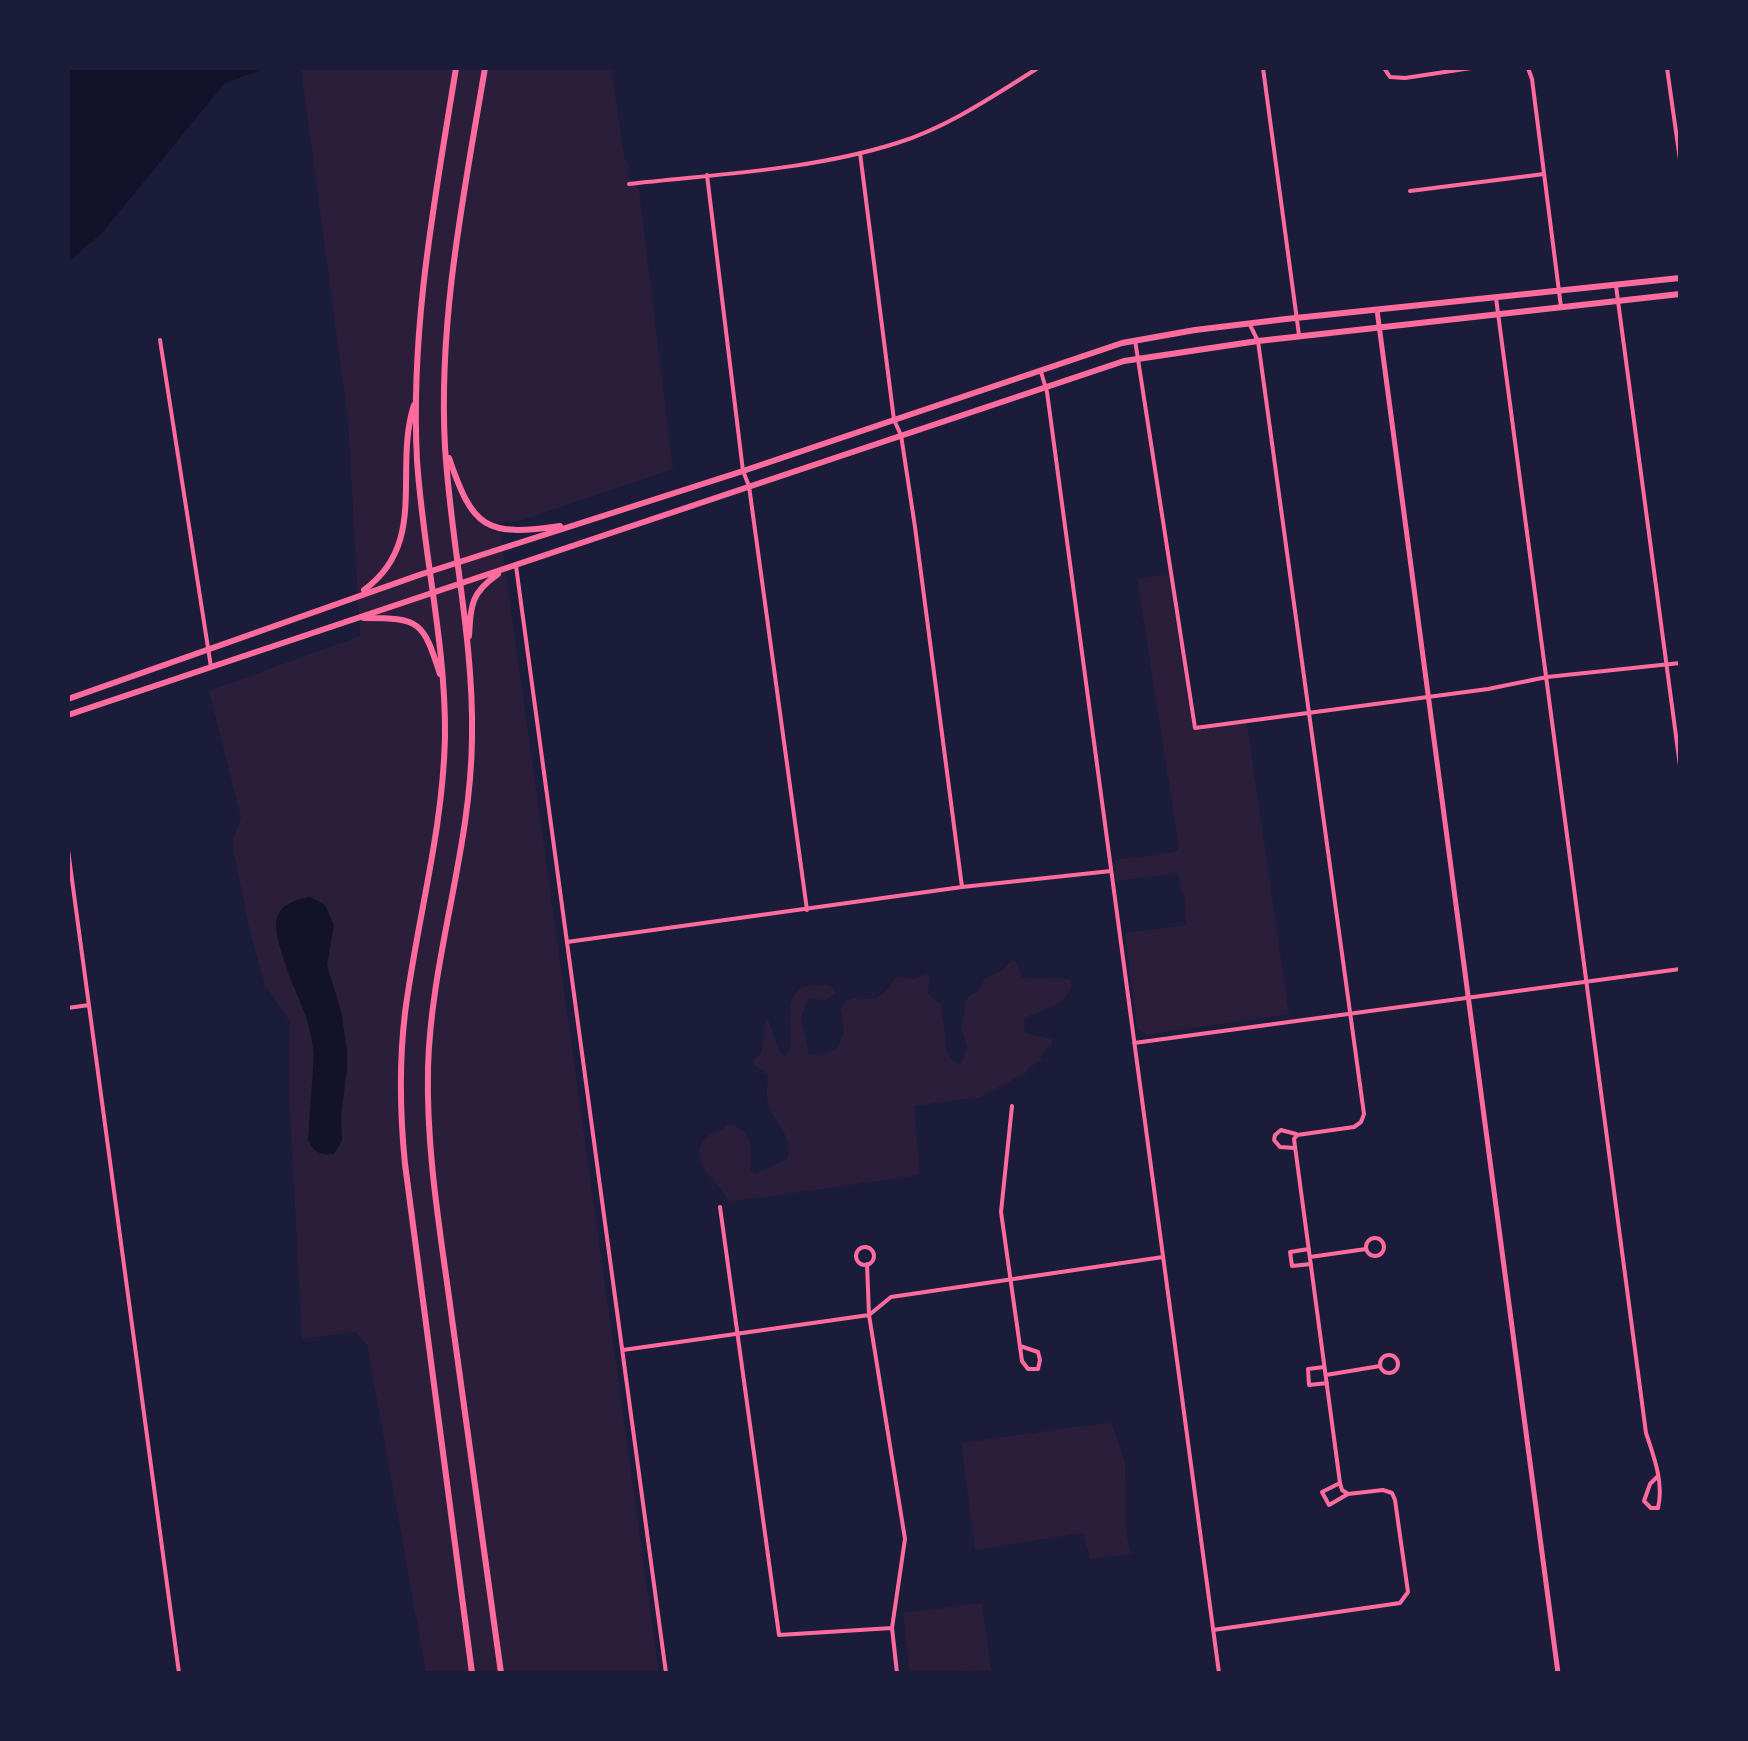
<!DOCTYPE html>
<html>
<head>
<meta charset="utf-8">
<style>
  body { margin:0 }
  #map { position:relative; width:1748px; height:1741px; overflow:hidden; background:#1b1b3a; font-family:Montserrat,sans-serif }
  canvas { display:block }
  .frame { position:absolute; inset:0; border:70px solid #1b1b3a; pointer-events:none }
</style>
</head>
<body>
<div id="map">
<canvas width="1748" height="1741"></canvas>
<div class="frame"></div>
</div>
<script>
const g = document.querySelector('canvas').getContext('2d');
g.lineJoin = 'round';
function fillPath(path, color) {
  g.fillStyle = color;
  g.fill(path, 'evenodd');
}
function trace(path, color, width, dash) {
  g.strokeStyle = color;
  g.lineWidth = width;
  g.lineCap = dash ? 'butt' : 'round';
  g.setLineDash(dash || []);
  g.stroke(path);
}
fillPath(new Path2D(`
  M301,68H611L625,160L629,165L628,177L639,190L673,469L520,521L499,523L659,1673H426L367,1344L355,1332L302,1339L289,1093L290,1022L265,985L250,932L232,843L241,817L209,691L360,636L348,420Z
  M1168,574L1193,731L1247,723L1289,1014L1147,1035L1137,1028L1125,933L1186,925L1184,893L1181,892L1178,873L1116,881L1114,860L1175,852L1179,847L1137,579Z
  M1013,960L1016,962L1022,977C1039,981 1056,975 1071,980C1075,1003 1039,1011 1024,1018L1025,1033L1052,1039V1045L1040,1056L1043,1060L1028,1068L1026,1073L980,1097L914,1106L920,1175L729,1202C723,1185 685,1161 705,1139C710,1133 721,1132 727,1125C753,1126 752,1149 750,1170L755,1174L787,1159C795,1139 776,1124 769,1107C765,1097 768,1085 768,1075L754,1065L753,1060L761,1053L766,1019H768L780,1052L784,1056L790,1049C793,1029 781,992 807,986C816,984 823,984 832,987L836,993L825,1000L808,999L801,1018L809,1054L820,1055L838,1047L844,1032L840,1009C849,993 860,999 875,999L887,990L896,977L914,979L927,974L930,976L928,994L942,1005L941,1015C948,1029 940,1057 959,1064L962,1063L967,1047L961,1028L967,998L979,990L985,978L1001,971Z
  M1111,1422L1125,1461L1126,1533L1131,1554L1090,1559L1083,1533L975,1550L961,1443Z
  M982,1603L991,1670L910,1673L903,1613Z`), '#2a1e3b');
fillPath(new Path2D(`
  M68,68H265L224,84L102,233L68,262Z
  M310,897L325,905L334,925L327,965L341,1011L347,1050V1069L341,1117L342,1141L334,1154C322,1156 313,1152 308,1140L314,1054C312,1041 310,1029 306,1017C299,998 291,982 285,963C275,930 264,905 310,897Z`), '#12122b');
trace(new Path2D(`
  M1263,68L1299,335
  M1384,68L1390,77L1405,78L1471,68
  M1528,68L1532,79L1561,307
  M1667,68L1680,160
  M860,153L894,420L901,435L915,527L962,887
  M707,175L743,471L749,486L807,910
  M629,184C717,174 812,170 897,143C948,127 993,96 1038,68
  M1410,191L1544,174
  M1616,286L1680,766
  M1496,298L1646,1433C1654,1457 1664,1483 1658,1508H1651L1644,1501L1650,1484L1658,1476
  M160,340L211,667
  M1135,340L1195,728L1488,689L1547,677L1680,663
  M1041,372L1047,392L1219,1673
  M516,566L666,1673
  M68,850L179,1673
  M567,942L962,887L1111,871
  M68,1008L89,1005
  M1134,1043L1680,969
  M1012,1106L1001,1212L1022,1361L1028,1369H1038L1040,1360L1038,1352L1020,1346
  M1295,1148L1280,1147L1274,1140L1275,1135L1281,1130L1296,1134
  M720,1207L779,1635L892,1628
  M1366 1247a9 9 0 1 1 18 0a9 9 0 1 1-18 0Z
  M856 1256a9 9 0 1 1 18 0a9 9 0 1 1-18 0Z
  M1309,1249L1290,1252L1292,1266L1311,1264
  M1310,1257L1366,1249
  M867,1264L869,1315L905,1539L892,1628L897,1673
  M623,1350L869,1315L891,1297L1163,1257
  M1380 1364a9 9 0 1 1 18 0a9 9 0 1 1-18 0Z
  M1324,1367L1308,1369L1309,1385L1327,1383
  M1326,1375L1380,1366
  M1340,1483L1322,1492L1329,1505L1348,1494
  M1213,1630L1400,1603L1408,1592L1395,1500L1392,1493L1383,1490L1348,1494L1342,1490L1340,1483L1294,1139L1297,1135L1354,1127L1361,1122L1364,1114L1258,341L1250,325`), '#ff6b9d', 4);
trace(new Path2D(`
  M1377,310L1558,1673`), '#ff6b9d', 5);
trace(new Path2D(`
  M456,68C435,198 410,328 417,460C423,552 446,644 445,737C443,831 417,920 405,1013C399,1063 400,1114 405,1164L472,1673
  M485,68C464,193 438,320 445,447C451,545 474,641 472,738C471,850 431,957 428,1068C426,1153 441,1236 452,1319C468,1437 484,1555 501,1673
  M449,458C473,528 485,537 560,526
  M364,590C429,543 393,470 414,405
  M364,618C420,618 423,621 440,674
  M469,636C471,604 471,593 498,574
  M68,699L419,575L743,471L1122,343L1195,330L1286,319L1680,278
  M68,715L1124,361L1258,341L1680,294`), '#ff6b9d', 6);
</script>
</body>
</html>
